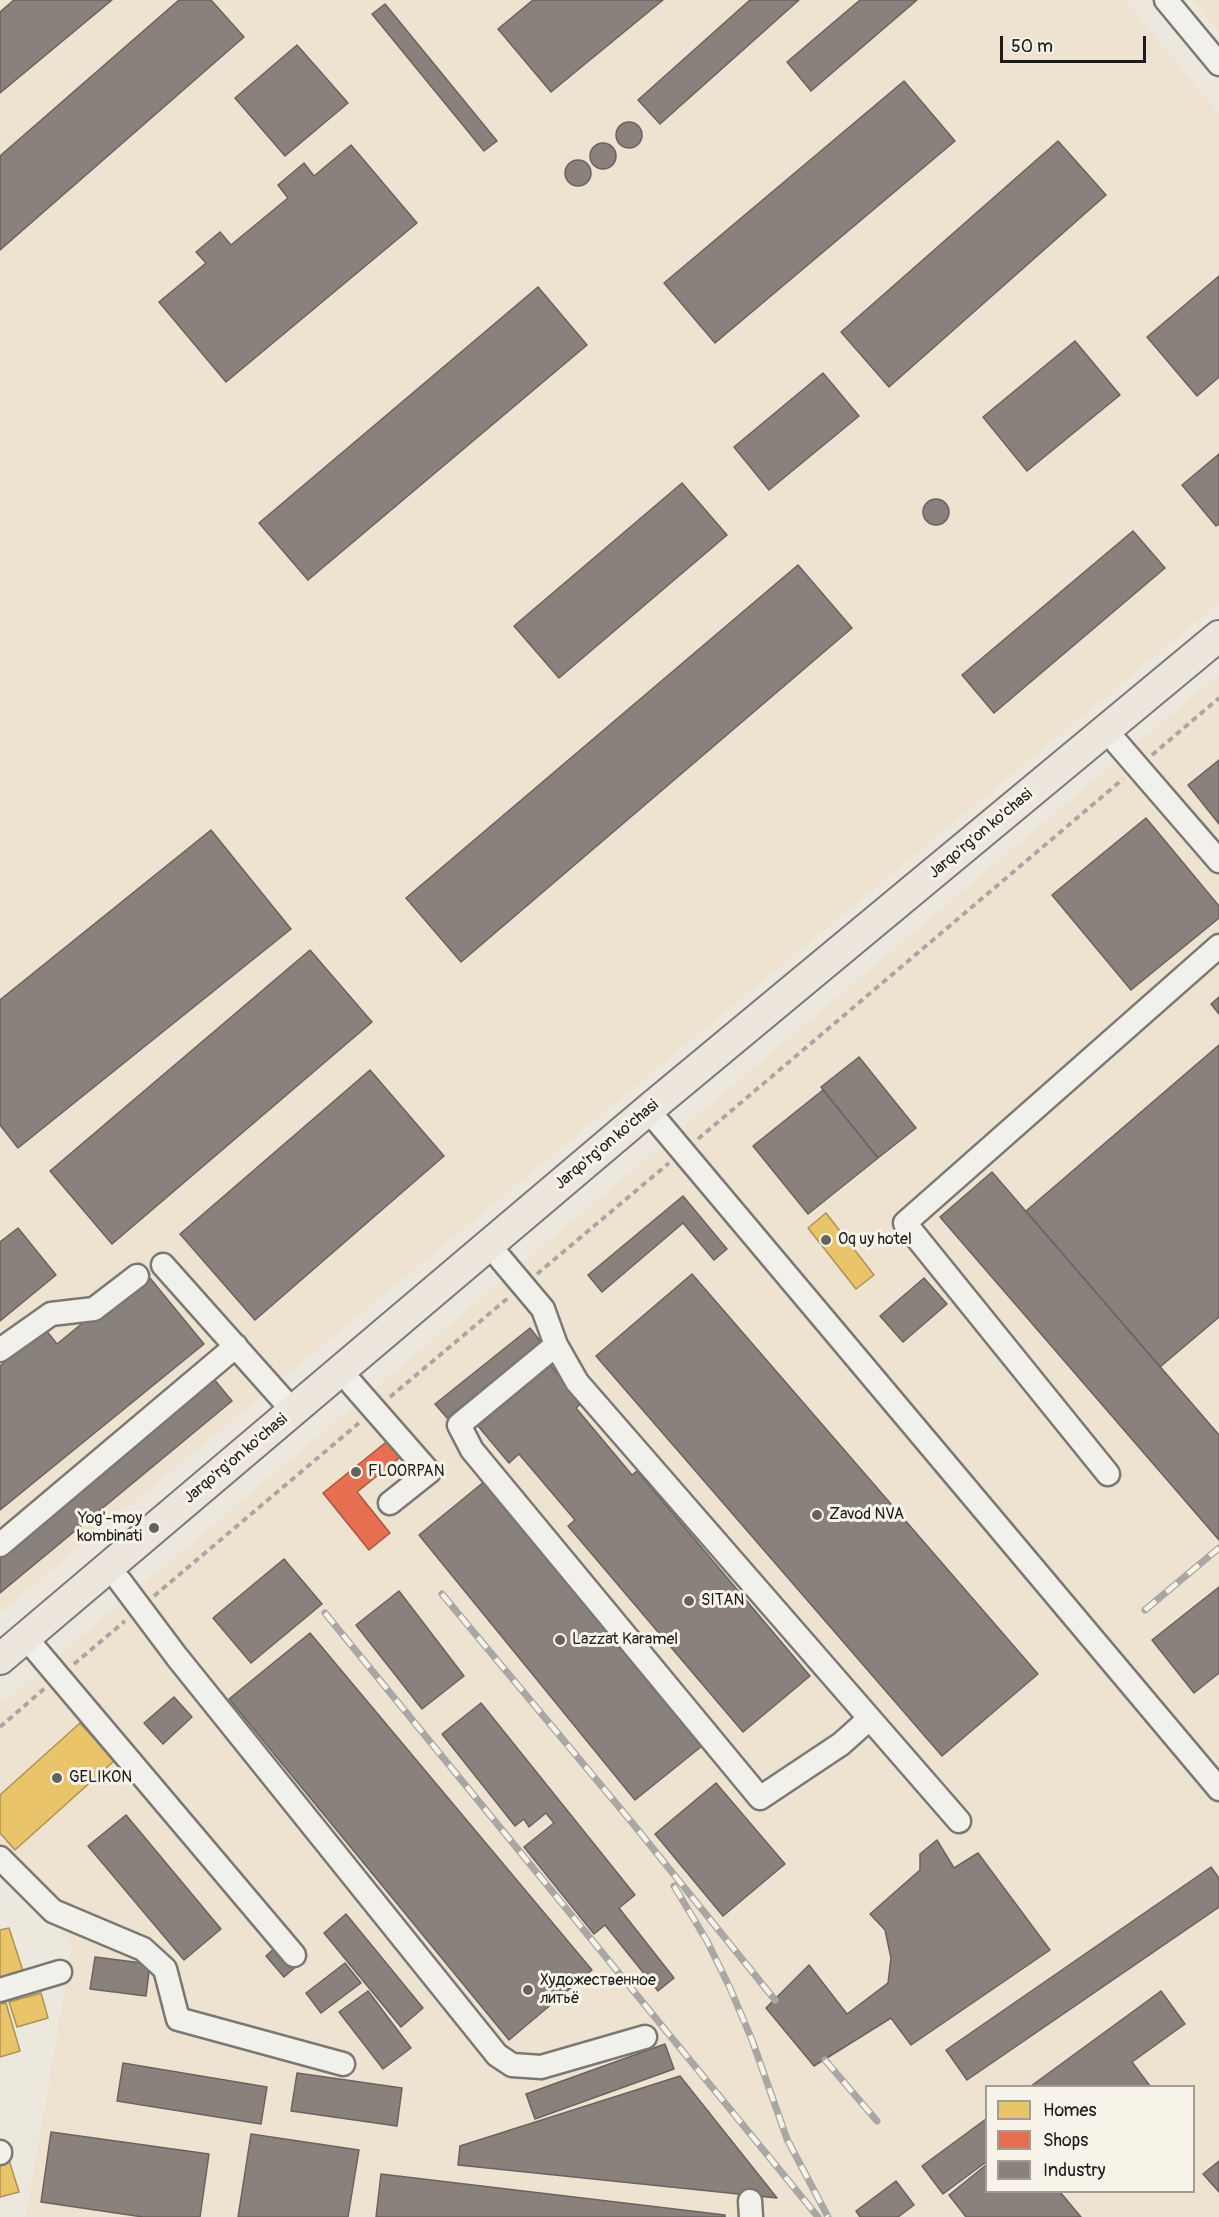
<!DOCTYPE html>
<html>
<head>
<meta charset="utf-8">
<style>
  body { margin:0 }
  #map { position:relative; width:1219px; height:2217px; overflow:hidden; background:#ede8de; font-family:Pangolin,sans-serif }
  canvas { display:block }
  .legend { position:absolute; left:985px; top:2085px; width:210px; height:108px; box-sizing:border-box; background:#f7f3e8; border:2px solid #9f9d96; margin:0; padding:8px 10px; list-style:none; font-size:18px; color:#1c1c1c }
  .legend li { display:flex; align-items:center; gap:12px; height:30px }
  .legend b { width:30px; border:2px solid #9f9d96 }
  .scale { position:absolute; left:1000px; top:36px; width:146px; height:27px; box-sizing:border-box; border:3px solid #1c1c1c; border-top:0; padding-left:8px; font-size:18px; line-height:21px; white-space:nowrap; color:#1c1c1c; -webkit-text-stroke:4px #f7f3e8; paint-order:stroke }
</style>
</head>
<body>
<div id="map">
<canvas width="1219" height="2217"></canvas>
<ul class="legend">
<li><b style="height:16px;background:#e9c46a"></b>Homes</li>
<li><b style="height:16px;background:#e76f51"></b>Shops</li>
<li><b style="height:16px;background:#8a817c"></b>Industry</li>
</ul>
<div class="scale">50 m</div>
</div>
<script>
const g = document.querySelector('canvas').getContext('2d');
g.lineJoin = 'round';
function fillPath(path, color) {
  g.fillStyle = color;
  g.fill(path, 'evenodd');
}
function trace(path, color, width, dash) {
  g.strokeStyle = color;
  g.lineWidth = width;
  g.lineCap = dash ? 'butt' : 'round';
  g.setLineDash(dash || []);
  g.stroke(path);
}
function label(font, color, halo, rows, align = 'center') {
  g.font = font + ' Pangolin,sans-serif';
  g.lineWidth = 6;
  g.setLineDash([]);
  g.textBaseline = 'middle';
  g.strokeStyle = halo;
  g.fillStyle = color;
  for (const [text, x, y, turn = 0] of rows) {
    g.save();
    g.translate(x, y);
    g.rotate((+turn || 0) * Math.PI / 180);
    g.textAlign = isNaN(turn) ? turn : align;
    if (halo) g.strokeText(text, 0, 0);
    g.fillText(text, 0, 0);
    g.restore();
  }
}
fillPath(new Path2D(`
  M0,0H1125L1219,114V603L0,1613Z
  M1192,0H1219V32Z
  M1219,674V2217H26L72,1944L0,1848V1705ZM986,2086H1194V2192H986Z`), '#eee3d0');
const homes = new Path2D(`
  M826,1213L874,1275L856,1289L808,1228Z
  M80,1723L114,1761L15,1850L0,1833V1795Z
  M9,1928L23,1971L0,1979V1930Z
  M41,1993L48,2018L17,2027L9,2002Z
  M6,2003L20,2051L0,2057V2004Z
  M9,2160L19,2192L0,2197V2162Z`);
fillPath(homes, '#e9c46a');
trace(homes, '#ac9253', 1.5);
const shops = new Path2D(`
  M390,1439L403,1455L357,1492L390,1533L369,1550L323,1493Z`);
fillPath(shops, '#e76f51');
trace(shops, '#aa5641', 1.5);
const industry = new Path2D(`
  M14,0H112L0,93V12Z
  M179,0H211L244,37L0,250V156Z
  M533,0H663L551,92L498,29Z
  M750,0H799L660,124L638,100Z
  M860,0H917L811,91L787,62Z
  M385,4L497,141L484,151L372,14Z
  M297,45L348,103L285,156L235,98Z
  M904,81L955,141L715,343L664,283Z
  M616 135a13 13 0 1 1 26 0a13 13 0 1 1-26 0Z
  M1058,141L1106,195L889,387L841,332Z
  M590 156a13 13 0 1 1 26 0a13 13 0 1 1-26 0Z
  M351,145L417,223L226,382L159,302L206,263L196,252L220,232L231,245L288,198L278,185L304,163L314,176Z
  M565 173a13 13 0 1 1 26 0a13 13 0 1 1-26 0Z
  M1219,276V377L1197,396L1147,337Z
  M538,287L587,345L308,580L259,523Z
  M1075,341L1120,395L1027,471L983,417Z
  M823,373L859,416L769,490L734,447Z
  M1219,454V524L1216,526L1182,485Z
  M682,483L727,535L559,678L514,626Z
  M923 512a13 13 0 1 1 26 0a13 13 0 1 1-26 0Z
  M1133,531L1165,568L994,713L962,675Z
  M798,565L852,628L461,962L406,898Z
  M1219,760V824L1188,785Z
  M1146,818L1219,906V918L1131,990L1052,895Z
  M211,830L291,929L18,1148L0,1125V1000Z
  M310,950L372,1022L112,1244L50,1171Z
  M1219,997V1014L1211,1004Z
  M1219,1045V1317L1160,1367L1026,1211Z
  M859,1057L916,1128L878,1158L821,1087Z
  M370,1070L444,1156L255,1320L180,1234Z
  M823,1090L878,1158L808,1214L753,1146Z
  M992,1172L1219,1435V1540L940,1217Z
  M683,1196L727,1249L714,1260L683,1223L602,1292L588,1275Z
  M18,1228L56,1275L0,1321V1242Z
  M145,1272L204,1344L0,1510V1366L45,1329L57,1344Z
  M692,1274L1038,1674L942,1756L596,1356Z
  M924,1278L947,1304L903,1342L880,1316Z
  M530,1328L541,1342L447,1418L435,1404Z
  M550,1365L582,1403L576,1408L632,1475L637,1471L810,1676L743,1732L568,1526L575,1520L519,1454L509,1463L478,1426Z
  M213,1378L232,1401L0,1593V1554Z
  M485,1481L702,1746L635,1800L419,1535Z
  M284,1559L322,1604L251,1663L213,1618Z
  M1219,1587V1673L1194,1693L1152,1640Z
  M399,1591L464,1676L422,1709L356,1625Z
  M310,1633L592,1970L509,2040L229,1699Z
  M174,1697L192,1717L163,1744L144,1723Z
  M481,1703L635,1895L619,1908L674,1978L658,1991L605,1925L594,1934L524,1847L554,1823L546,1813L529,1827L524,1819L515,1826L442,1734Z
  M716,1783L785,1864L723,1916L655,1834Z
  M126,1815L221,1929L184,1960L88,1846Z
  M937,1840L954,1868L978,1853L1050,1950L911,2045L891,2018L814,2066L766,2008L809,1965L847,2014L888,1983L891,1958L885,1930L870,1914L920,1870V1854Z
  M1211,1867L1219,1878V1907L967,2080L946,2050Z
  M346,1914L423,2008L401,2027L324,1933Z
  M279,1944L298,1965L284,1977L266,1956Z
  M95,1957L150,1964L146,1996L90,1989Z
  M345,1963L361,1983L321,2013L306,1993Z
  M368,1991L411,2048L383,2069L339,2012Z
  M1161,1991L1185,2024L1132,2062L1150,2086H1031Z
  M665,2044L674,2069L535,2119L526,2094Z
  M123,2063L267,2087L261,2124L117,2101Z
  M297,2073L402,2088L397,2126L291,2111Z
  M680,2076L777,2198L458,2165L460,2146Z
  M986,2119V2162L943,2194L922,2166Z
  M51,2132L209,2154L200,2217H143L41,2202Z
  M251,2134L359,2150L348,2217H238Z
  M1219,2161V2192L1203,2174Z
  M986,2165V2192H1060L1081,2217H966L949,2195Z
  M381,2174L725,2215V2217H376Z
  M896,2181L914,2205L898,2217H860L856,2211Z`);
fillPath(industry, '#8a817c');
trace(industry, '#69635f', 1.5);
const minor = new Path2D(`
  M1166,0L1219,64
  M1117,743L1219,861
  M648,1110L1219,1789
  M500,1258L543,1309L556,1345L577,1382L959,1821
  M163,1265L293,1411
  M556,1345L459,1425L472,1450L760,1798L841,1744L869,1719
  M0,1350L51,1314L94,1309L137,1276
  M352,1384L429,1472L390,1503
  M1108,1474L905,1223L1219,946
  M0,1545L236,1346
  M120,1581L177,1657L497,2055L512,2065L541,2067L645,2037
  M26,1638L294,1955
  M0,1858L53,1911L143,1949L165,1969L178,2019L343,2064
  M0,1990L60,1972
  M0,2153V2152
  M750,2201L751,2217`);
const major = new Path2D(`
  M0,1659L648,1110L1219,636`);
trace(minor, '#7a7873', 27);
trace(major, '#7a7873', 34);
trace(new Path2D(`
  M1152,755L1219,698
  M698,1139L1123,779
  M537,1274L669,1163
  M390,1397L508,1298
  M154,1596L359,1423
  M74,1664L125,1621
  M0,1727L45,1688`), '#a8a7a3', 4, [6, 4.5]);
trace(minor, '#f1f0eb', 22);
trace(major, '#ece6dd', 30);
const rail = new Path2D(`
  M442,1594L634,1825L775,2000
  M1145,1610L1219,1548
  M325,1613L818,2217
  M674,1886L707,1941L730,1988L752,2040L787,2139L828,2217
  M825,2060L877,2121`);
trace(rail, '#a8a7a3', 7);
trace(rail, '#f7f3e8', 4.5, [14]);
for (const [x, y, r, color] of [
  [826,1240,6,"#656360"],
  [356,1472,6,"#656360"],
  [817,1515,6,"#656360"],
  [154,1528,6,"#656360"],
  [689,1601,6,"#656360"],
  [560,1640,6,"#656360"],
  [57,1778,6,"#656360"],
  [528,1990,6,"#656360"]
]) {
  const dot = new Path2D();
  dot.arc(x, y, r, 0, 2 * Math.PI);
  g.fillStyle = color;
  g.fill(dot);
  trace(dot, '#f7f3e8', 2);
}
label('16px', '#1c1c1c', '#f7f3e8', [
  ["Jarqo'rg'on ko'chasi",981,834,-40],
  ["Jarqo'rg'on ko'chasi",607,1145,-40],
  ["Jarqo'rg'on ko'chasi",236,1459,-40]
]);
label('16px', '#1c1c1c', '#f7f3e8', [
  ["Oq uy hotel",838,1240],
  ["FLOORPAN",368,1472],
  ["Zavod NVA",829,1515],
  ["Yog'-moy",142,1519,"right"],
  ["kombinati",142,1537,"right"],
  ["SITAN",701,1601],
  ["Lazzat Karamel",572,1640],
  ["GELIKON",69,1778],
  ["Художественное",540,1981],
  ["литьё",540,1999]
], 'left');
</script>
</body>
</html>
